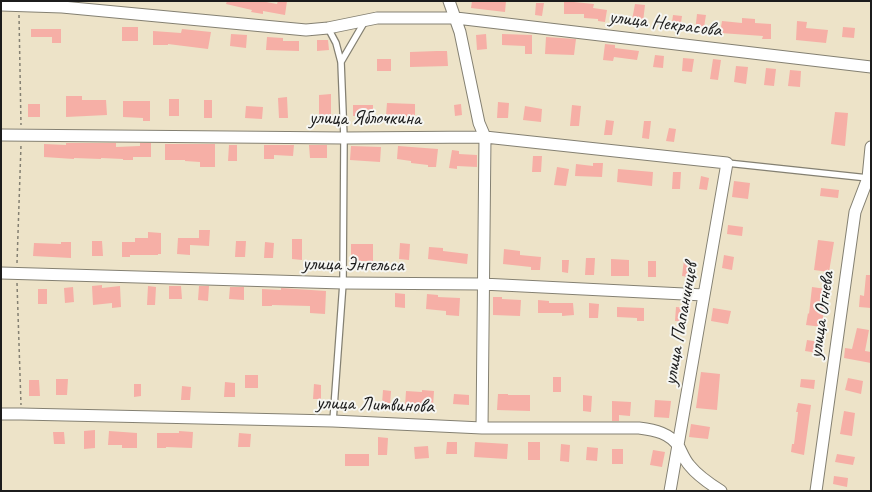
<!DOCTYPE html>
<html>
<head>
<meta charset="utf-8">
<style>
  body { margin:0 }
  #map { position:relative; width:872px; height:492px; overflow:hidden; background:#ede3c8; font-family:Caveat,sans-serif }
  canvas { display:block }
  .frame { position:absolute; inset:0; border:2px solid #1c1c1c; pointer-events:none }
</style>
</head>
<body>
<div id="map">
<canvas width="872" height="492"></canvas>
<div class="frame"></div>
</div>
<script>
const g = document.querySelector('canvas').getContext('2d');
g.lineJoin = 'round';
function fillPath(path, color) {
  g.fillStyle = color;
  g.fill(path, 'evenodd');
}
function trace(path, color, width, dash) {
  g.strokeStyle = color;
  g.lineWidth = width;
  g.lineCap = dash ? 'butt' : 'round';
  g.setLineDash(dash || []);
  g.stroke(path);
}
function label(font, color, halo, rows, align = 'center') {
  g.font = font + ' Caveat,sans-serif';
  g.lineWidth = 4;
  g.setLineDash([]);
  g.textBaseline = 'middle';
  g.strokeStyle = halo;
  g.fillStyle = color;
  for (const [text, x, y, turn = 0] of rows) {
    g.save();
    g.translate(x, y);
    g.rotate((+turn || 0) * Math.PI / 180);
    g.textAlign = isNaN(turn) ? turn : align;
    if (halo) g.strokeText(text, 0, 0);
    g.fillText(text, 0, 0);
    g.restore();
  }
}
fillPath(new Path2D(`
  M227,1H261L277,4L278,1H287L285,15L263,11V14L251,12L252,10L226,4Z
  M472,1H506L505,12L471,8Z
  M564,1L594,4L593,8L607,10L605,22L598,21V19L584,18V14H564Z
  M536,3H544L542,16L535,15Z
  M635,4L645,5L643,22L632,20Z
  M697,14L706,15L703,33L695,32Z
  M673,15L682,16L680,30L671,29Z
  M742,18L755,19V23L771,24V39H762L763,36L720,33L722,21L742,23Z
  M797,21L807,22L806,28L828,30L826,43L796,40Z
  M122,27H138V41H122Z
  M843,27L855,28L854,38L842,37Z
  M31,29H61V43H52V37H31Z
  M182,29L211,32L208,49L168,44V45H153V31L181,33Z
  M231,34L247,35L246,48L230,46Z
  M486,34L487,49L477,50L476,35Z
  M502,34L532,35V54H525V46L502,45Z
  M267,37L283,38V41H299V51L266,50Z
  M546,37L576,39L574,55L545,54Z
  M317,40H328L329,50L317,51Z
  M605,44L615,45V48L639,51L637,60L614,57L613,61L603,60Z
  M437,51H447L448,66L410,67V52Z
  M655,55L664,56L663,68L653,67Z
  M683,58L694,59L692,72L682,71Z
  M377,59H391V71H377Z
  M713,59L721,60L718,80L710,79Z
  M736,66L748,67L746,84L734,82Z
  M766,68L776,69L774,86L764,85Z
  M790,70L801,71L800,87L788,86Z
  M331,94V116L319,117V95Z
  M66,96H82V100H106L107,115L66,117Z
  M287,97L288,118H279L278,98Z
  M169,99H179V116H169Z
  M204,100H212V118H204Z
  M123,101H150V121H143V118L123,117Z
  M498,102L509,103L508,118H497Z
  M387,103L415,104V119L406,118V115H386Z
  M28,104H40V117H28Z
  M461,104L462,115L455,116L454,105Z
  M353,105H373V116H353Z
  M572,105L581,106L579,126H570Z
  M246,106L263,107L262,119L245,118Z
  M525,106L542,109L541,122L523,120Z
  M835,112L848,113L845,146L831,144Z
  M606,120L614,121L612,135H604Z
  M644,121H651L649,139L642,138Z
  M669,128L676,129L674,142L666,141Z
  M66,143H116V147L140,146V143H151V157H133V160H123V159L101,158V159L74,158V159L44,157V144L66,145Z
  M165,144H215V167H200V162L185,161V160H165Z
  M229,145H237V161H228Z
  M264,145H294L293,156L274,155V159H264Z
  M309,145H327V158H310Z
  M351,146L381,147L380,162L350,160Z
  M398,146L438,149L436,167H428V165L411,163V161L397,159Z
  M452,150L459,151V154L477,155V167L457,166V169L449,168Z
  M533,156H542L541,172H532Z
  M593,163H603L602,177L575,176L576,164L593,166Z
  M557,167L569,169L566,186L554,185Z
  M618,169L653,172L652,186L617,182Z
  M673,172H681L680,189H672Z
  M701,176L709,178L707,190L699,189Z
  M734,181L750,183L748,199L732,197Z
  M821,188L839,190L838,198L820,196Z
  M728,225L743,227L742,236L727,234Z
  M199,230H210L209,246L190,245V255L177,254L178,238H199Z
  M148,232L161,233V254H158V255H130V257H122V242H135V238H148Z
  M292,239H302V260L292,259Z
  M818,240L834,242L829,272L814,270Z
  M92,241H102L103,256H92Z
  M236,241H246L245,257H235Z
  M61,242H71V258L33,256L34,243L61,244Z
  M265,242L274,243L273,258H264Z
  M400,243L410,244L409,260L399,259Z
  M351,244H373V261H351Z
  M429,247L443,248V251L468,254L467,264L428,259Z
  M504,249L520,251V255L541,257L540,270H531V267L503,264Z
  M724,255L734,257L732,270L722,268Z
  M586,258H595L594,275H585Z
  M611,259L629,260V276H611Z
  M562,260H569L568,273L562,272Z
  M684,260L696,261L694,278L682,276Z
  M648,261H656V277H648Z
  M866,275H871V308L859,307L860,295L864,296Z
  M102,285V288L120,286L121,307L112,308V303L93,305L92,286Z
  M148,286L156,287L155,305H147Z
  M169,286H181L182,299H169Z
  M199,286H209L208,301L198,300Z
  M73,287L74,302L65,303L64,288Z
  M230,287H244V300L229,299Z
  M812,287L826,289L822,327L806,325L808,313L809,314Z
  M281,288L326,291L325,314L310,313V306L272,305V306H262V289L281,290Z
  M38,289H47V304H38Z
  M395,293L405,294V308L395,307Z
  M427,294L438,295V297L460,298L459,316L446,315V311L426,309Z
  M493,297H502V299L521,300L520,316L493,315Z
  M538,300L549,301V303H573L574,315L562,316V313H538Z
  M589,303L599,304L598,318H589Z
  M617,307L644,308V321H637V318L617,317Z
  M676,307L688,308L687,322L675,321Z
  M713,308L731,311L728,324L711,321Z
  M857,328L869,330L865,351L871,352V363L844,358L845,348L852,349Z
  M807,340L820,342L818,353L805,351Z
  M701,372L720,374L717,410L696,408Z
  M245,375H258V388H245Z
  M553,377H561V392H553Z
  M848,378L863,381L861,394L845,390Z
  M56,379H68L67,395H56Z
  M801,379L815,380L814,389L800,387Z
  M29,380H39L40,396H29Z
  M225,382L235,383V397H224Z
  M134,384H141V396L134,397Z
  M314,384L321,385V399H313Z
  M182,386L191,387L190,400H181Z
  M383,390L391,391L390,405L382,404Z
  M422,390L434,391L433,406L405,407L406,391L422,392Z
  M454,394L469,395V405L453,404Z
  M498,394H508V395H530V411L497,410Z
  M583,395L592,396L591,412L583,411Z
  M655,400L671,401L669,418L654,417Z
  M612,401L631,402L630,416L619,415V421H612Z
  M798,403L811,405L804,455L791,452L792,444H794L798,412H796Z
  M844,411L855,413L852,436L840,434Z
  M691,424L710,427L708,439L689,437Z
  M95,430V448L84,449V431Z
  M109,431L137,433V448H122V445H108Z
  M179,431L193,432L192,448L166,447V448H157V433H179Z
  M53,432H64L65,444H54Z
  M239,433L251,434L250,447H238Z
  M378,437L388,438L387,455H378Z
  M447,442H457V454H446Z
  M475,442L508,444L507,459L474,457Z
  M528,442H540V460H528Z
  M561,444L570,445L569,462L560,461Z
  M428,446L429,458L415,459L414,447Z
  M587,447L598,448L597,461L586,460Z
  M612,449H623V464H612Z
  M653,450L665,452L662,467L650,465Z
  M345,454H369V466H345Z
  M837,454L855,457L853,465L835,462Z
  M834,476L848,478L847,487L833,484Z`), '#f6afa6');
const service = new Path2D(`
  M328,28L336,43L341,62L344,138L343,283L333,421
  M341,62L365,21
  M727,163L868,178`);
const minor = new Path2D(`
  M449,1L460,32L479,123L485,137L482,428
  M1,5L62,7L306,30L328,28L377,18H456L871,67
  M1,135L344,138L485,137L727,163L670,491
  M1,273L343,283L482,284L704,295
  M1,414H21L333,421L482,428H639C655,430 670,433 679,447C682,453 685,461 690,466C698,476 710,484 721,491
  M816,491L855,212L868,178L871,147`);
trace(service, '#848072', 8);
trace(minor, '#848072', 13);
trace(new Path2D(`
  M19,15L21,125
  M17,263L21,145
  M17,283L21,405`), '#848072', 1.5, [3, 3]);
trace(service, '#fff', 5.5);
trace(minor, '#fff', 11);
label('20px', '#1c1c1c', '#f6f6f2', [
  ["улица Некрасова",665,24,7],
  ["улица Яблочкина",365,119],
  ["улица Энгельса",353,265,1],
  ["улица Огнева",822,315,-82],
  ["улица Папанинцев",681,324,-80],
  ["улица Литвинова",375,405,2]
]);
</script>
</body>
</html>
